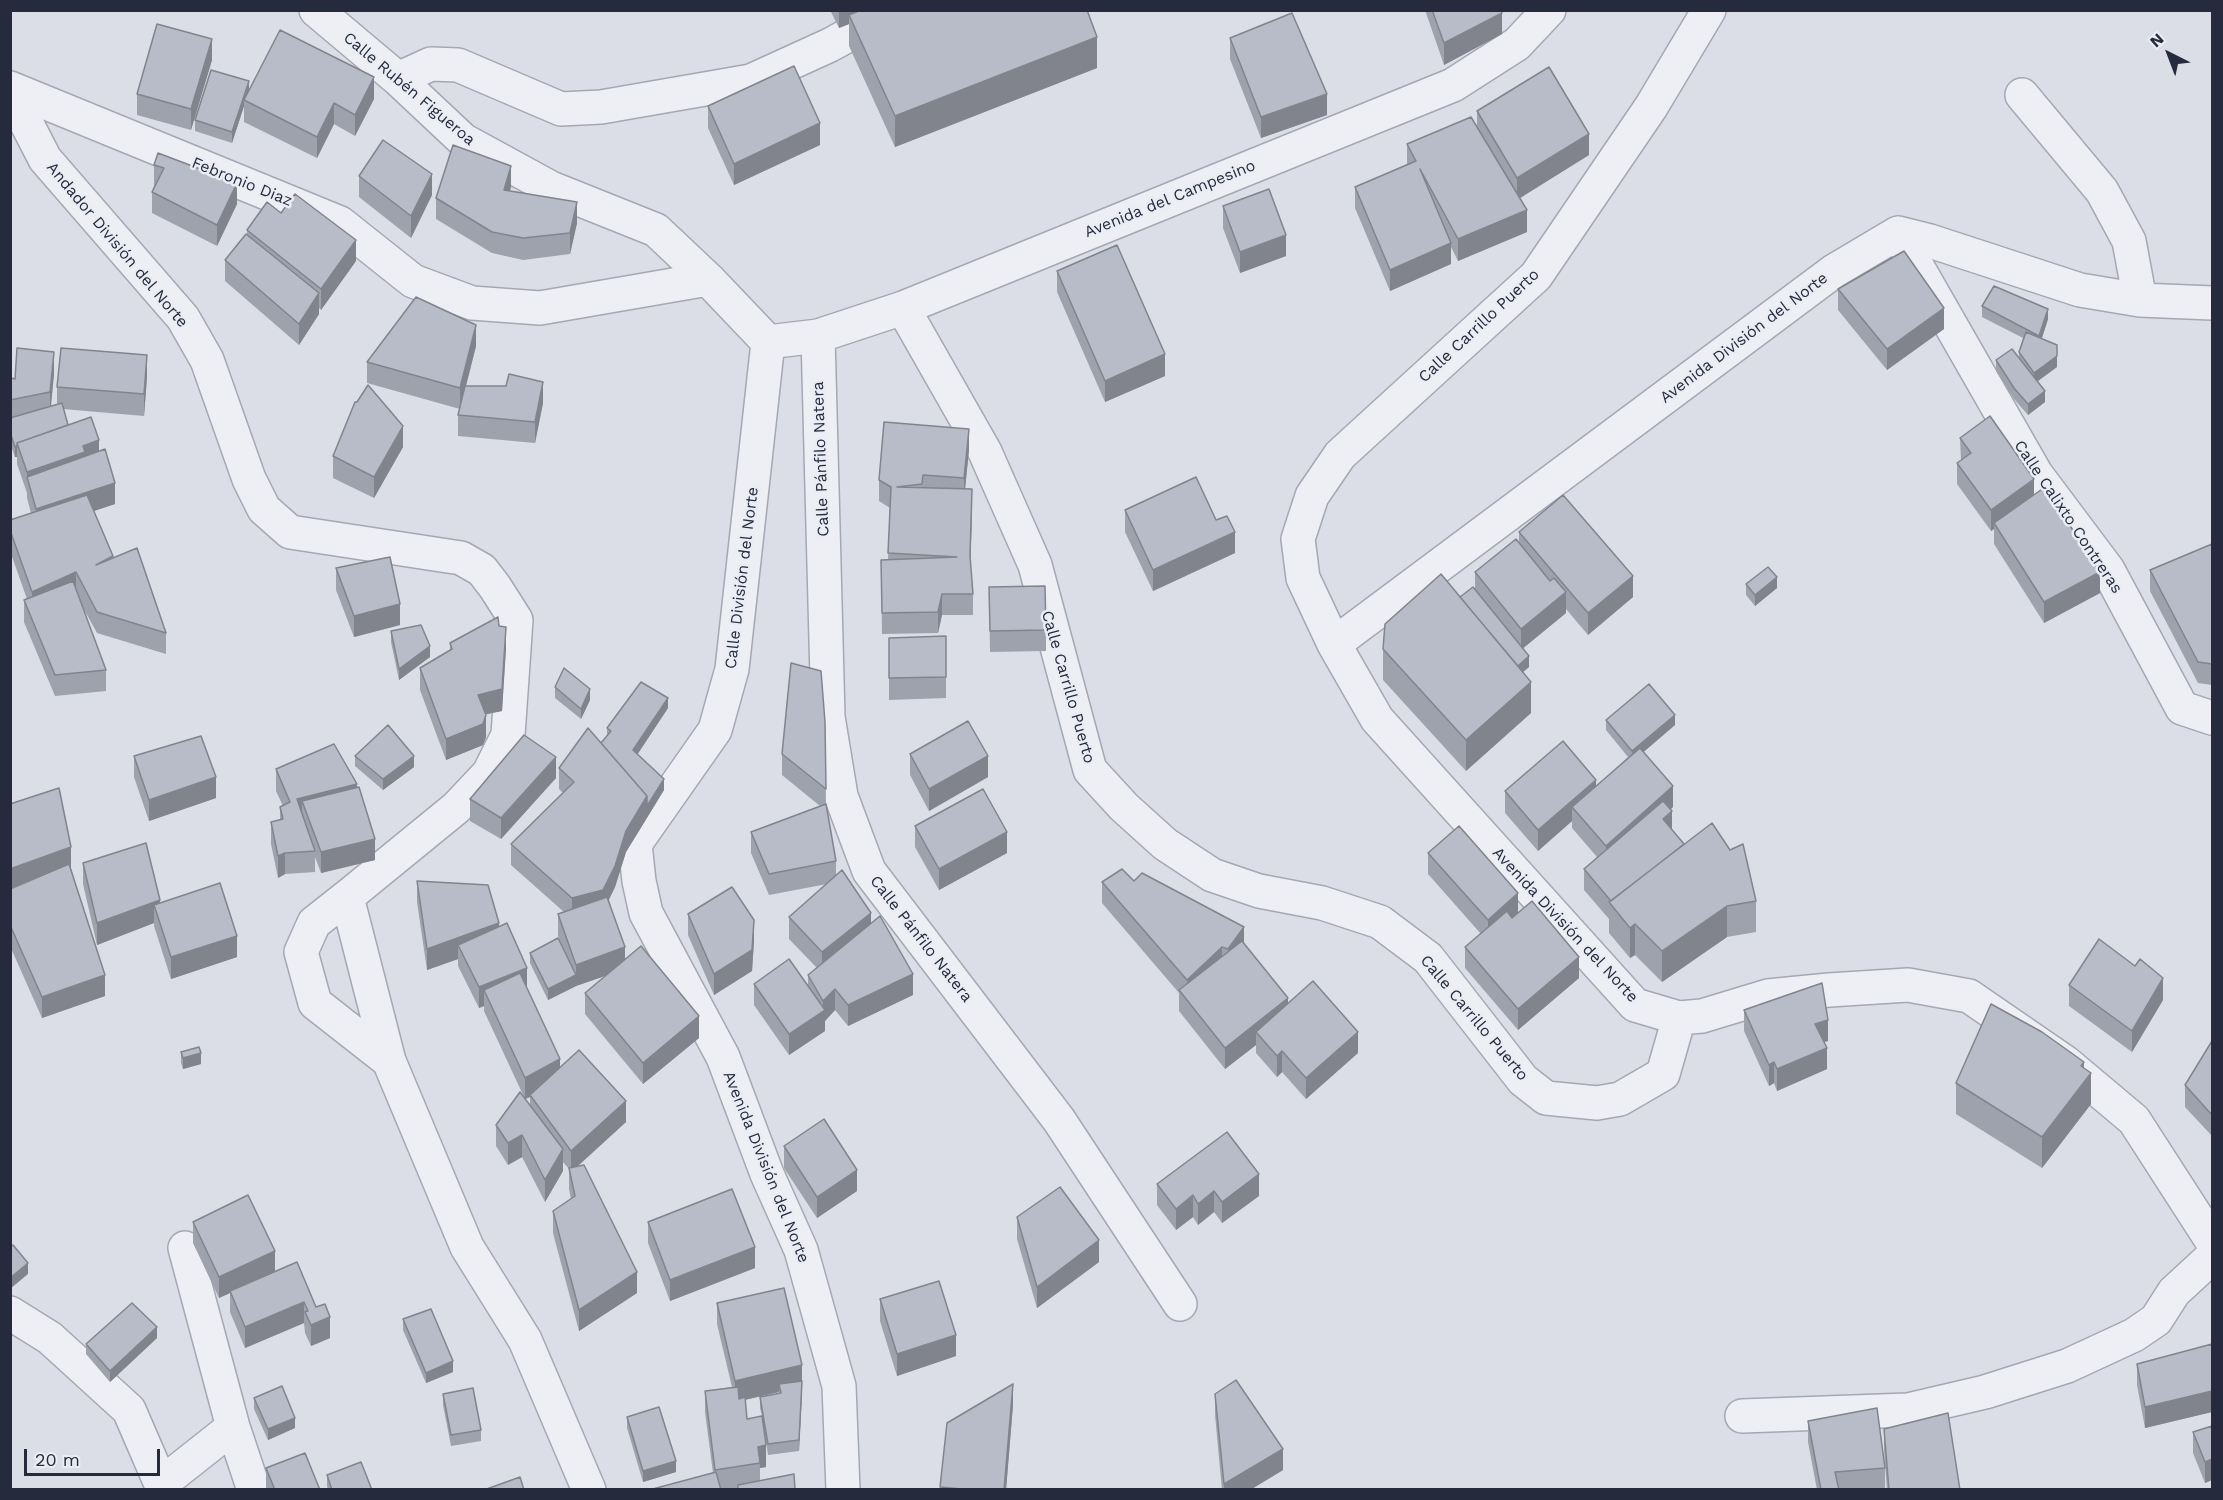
<!DOCTYPE html>
<html>
<head>
<meta charset="utf-8">
<style>
  body { margin:0 }
  #map { position:relative; width:2223px; height:1500px; overflow:hidden; background:#dbdee6; font-family:"Work Sans",sans-serif }
  canvas { display:block }
  .frame { position:absolute; inset:0; border:12px solid #252a3c; pointer-events:none }
  .north { position:absolute; left:2139px; top:24px; width:60px; height:60px; -webkit-text-stroke:4px #eaedf4; paint-order:stroke; rotate:318deg; font-size:16px; font-weight:700; line-height:24px; text-align:center; color:#252a3c }
  .north::after { content:''; display:block; margin:auto; width:21px; height:27px; background:#252a3c; clip-path:polygon(50% 0,100% 100%,50% 72%,0 100%) }
  .scale { position:absolute; left:24px; top:1449px; width:136px; height:27px; box-sizing:border-box; border:3px solid #252a3c; border-top:0; padding-left:8px; font-size:18px; line-height:21px; white-space:nowrap; color:#252a3c; -webkit-text-stroke:4px #eaedf4; paint-order:stroke }
</style>
</head>
<body>
<div id="map">
<canvas width="2223" height="1500"></canvas>
<div class="frame"></div>
<div class="north">N</div>
<div class="scale">20 m</div>
</div>
<script>
const g = document.querySelector('canvas').getContext('2d');
g.lineJoin = 'round';
function trace(path, color, width, dash) {
  g.strokeStyle = color;
  g.lineWidth = width;
  g.lineCap = dash ? 'butt' : 'round';
  g.setLineDash(dash || []);
  g.stroke(path);
}
function fillPath(path, color) {
  g.fillStyle = color;
  g.fill(path, 'evenodd');
}
function label(font, color, halo, rows, align = 'center') {
  g.font = font + ' "Work Sans",sans-serif';
  g.lineWidth = 5;
  g.setLineDash([]);
  g.textBaseline = 'middle';
  g.strokeStyle = halo;
  g.fillStyle = color;
  for (const [text, x, y, turn = 0] of rows) {
    g.save();
    g.translate(x, y);
    g.rotate((+turn || 0) * Math.PI / 180);
    g.textAlign = isNaN(turn) ? turn : align;
    if (halo) g.strokeText(text, 0, 0);
    g.fillText(text, 0, 0);
    g.restore();
  }
}
const street = new Path2D(`
  M316,10L398,79L463,140L551,188L656,230L708,279L768,342
  M1709,10L1651,107L1536,276L1340,455L1312,496L1298,539L1303,578L1334,644L1377,719L1635,1005L1679,1018L1702,1016L1768,996L1829,990L1908,985L1969,996L2065,1062L2134,1120L2212,1241
  M398,79L431,64L458,65L561,109L601,107L751,81L830,45L894,10
  M10,88L340,223L413,281L472,303L540,308L708,279
  M10,91L45,159L183,318L207,360L249,479L264,509L290,532L461,558L482,570L495,587L516,620L508,735L489,773L456,808L347,897L389,1061L467,1247L525,1340L589,1490
  M2022,95L2102,191L2129,241L2140,300
  M1898,233L2036,474L2108,570L2182,708L2212,718
  M903,308L985,452L1035,565L1090,770L1124,807L1165,844L1212,875L1259,891L1322,903L1380,922L1428,958L1523,1080L1546,1098L1597,1103L1620,1099L1663,1074L1679,1018
  M818,336L828,717L841,796L869,871L1059,1120L1180,1304
  M768,342L732,669L715,730L635,844L639,881L646,913L723,1057L767,1174L801,1250L839,1386L843,1490
  M768,342L818,336L903,308L1453,85L1517,44L1549,10
  M1334,644L1834,271L1898,233L1930,241L2080,290L2140,300L2212,303
  M347,897L314,923L301,952L315,1003L389,1061
  M185,1248L233,1427L254,1490
  M10,1313L50,1338L129,1410L161,1484L233,1427
  M1742,1416L1908,1410L1985,1392L2067,1366L2134,1335L2156,1320L2174,1292L2212,1257`);
trace(street, '#a4a8b3', 36);
trace(street, '#eeeff4', 33);
fillPath(new Path2D(`
  M830,10H1087L1097,68L895,147L849,46V24L839,28Z
  M1425,10H1501L1502,34L1444,65Z
  M1230,38L1327,115L1261,138L1230,59Z
  M212,60L191,130L137,115V94Z
  M249,91L374,99L355,136L334,124L317,158L244,122V106L232,143L195,131V120Z
  M708,106L820,145L734,185L708,128Z
  M1477,111L1589,155L1519,198L1527,232L1458,261L1451,247V264L1390,291L1355,208V187L1407,164V144L1477,126Z
  M158,153L237,204L217,246L152,213V192L154,186V165Z
  M359,176L432,195L411,238L359,197Z
  M511,187L510,191L577,223L570,254L523,260L492,253L436,219V198Z
  M1223,206L1286,256L1240,273L1223,228Z
  M281,213L356,261L321,310L319,308V314L299,345L225,281V260L247,234V230Z
  M1057,271L1165,376L1105,402L1057,292Z
  M1838,289L1944,329L1887,370L1838,310Z
  M1982,306L2048,319L2042,338L2057,367L2037,381L2045,402L2028,415L2014,399L1996,371V360L2019,357V352L2023,338L1982,317Z
  M476,346L466,386L543,403L535,443L458,436V415L460,409L367,383V362Z
  M54,374L51,407L57,405V387L147,377L144,416L63,409L68,425L99,451L115,504L94,511L113,557L166,633V654L97,633L81,604L106,670V691L55,696L24,622V600L27,599L10,551V520L31,513L27,498V493L17,464V457H15L10,443V378Z
  M1960,438L2034,494L2100,593L2044,623L1994,544V529L1991,531L1957,484V463L1961,460Z
  M403,447L374,498L333,478V456Z
  M969,450L965,489L972,511L970,562L973,594V615H942L938,633L882,634L881,560H888L890,508L879,501V480Z
  M1125,510L1216,520L1235,553L1153,591L1125,532Z
  M1519,532L1633,597L1588,635L1566,609V613L1523,648L1529,667L1523,672L1531,713L1466,771L1383,680V649L1460,597L1475,589V572L1519,543Z
  M2212,544V685L2198,683L2150,591V570Z
  M336,568L400,625L354,637L336,590Z
  M1746,584L1777,588L1755,606L1746,595Z
  M989,587L1046,630V651L990,652Z
  M499,626L506,648L502,711L486,714V737L483,745L446,760L420,690V668L450,650V643Z
  M391,631L430,657L399,680L391,642Z
  M946,636V698L889,700V638Z
  M555,687L590,700L581,719L555,698Z
  M668,708L637,755L664,790L626,852L615,887L609,900L625,959L699,1038L643,1084L585,1014V993L605,976L576,986L548,1000L530,963V953L561,944L558,936V914L564,912L511,865V844L563,793L559,789V768L601,743L607,736V728Z
  M1606,720L1675,725L1643,752L1673,807L1671,809L1672,830L1684,844L1756,901V932L1727,937L1662,982L1635,955L1630,958L1609,933V919L1584,890V869L1597,857L1572,828V821L1538,851L1505,813V791L1596,786L1628,757L1606,730Z
  M825,722L826,807L836,861V876L871,923L913,995L848,1026L835,1010L825,1021V1031L789,1055L754,1005V984L808,985V975L817,968L789,939V917L827,884L769,895L751,853V832L820,806L782,775V754Z
  M910,754L988,777L929,811L910,775Z
  M134,756L216,798L149,821L134,777Z
  M355,756L414,767L383,790L355,766Z
  M276,769L357,787L375,860L321,873L315,857V872L285,874L278,878L271,844V822L280,820V807L283,806L276,791Z
  M556,778L501,839L470,821V799Z
  M10,804L71,868L105,996L42,1018L10,946Z
  M915,826L1007,853L939,890L915,847Z
  M1428,853L1518,913L1579,978L1518,1030L1465,968V947L1481,934L1428,874Z
  M83,863L160,903L237,957L171,979L154,926V923L97,945L83,884Z
  M417,881L499,927L527,988L560,1067L626,1122L577,1167L637,1293L579,1331L553,1233V1211L571,1199L569,1189V1169L563,1162V1171L545,1202L522,1157L508,1165L496,1146V1125L524,1097L484,1011V1006L479,1008L458,966V959L427,970L417,902ZM530,1097V1105L525,1099Z
  M1134,881L1244,943L1288,1003L1358,1053L1306,1099L1282,1072L1277,1077L1256,1053V1045L1225,1069L1179,1011V993L1102,903V882Z
  M688,914L754,941L752,971L714,995L688,935Z
  M2069,985L2163,1000L2132,1052L2069,1006Z
  M1744,1010L1828,1041L1824,1042L1827,1069L1777,1091L1774,1083L1769,1086L1744,1031Z
  M2212,1041V1136L2185,1107V1085Z
  M181,1052L201,1064L183,1069L181,1063Z
  M2084,1068L2091,1104L2042,1168L1956,1114V1083Z
  M784,1146L857,1191L817,1218L784,1168Z
  M1157,1184L1259,1196L1222,1223L1214,1212L1198,1225L1193,1217L1176,1230L1157,1205Z
  M1017,1217L1099,1262L1037,1308L1017,1239Z
  M193,1222L275,1272L316,1307L330,1338L311,1346L305,1333L304,1323L245,1348L230,1312V1293L219,1298L193,1243Z
  M648,1222L755,1268L670,1301L648,1243Z
  M880,1299L956,1356L897,1376L880,1321Z
  M717,1303L802,1365V1392L799,1451L768,1455L763,1422L766,1467L760,1468V1481L795,1490H738V1488L724,1490H649L713,1473L705,1412V1391L732,1387L717,1324ZM779,1392V1393L760,1397V1408L762,1416L747,1419L745,1400Z
  M403,1319L453,1372L426,1383L403,1330Z
  M157,1338L110,1382L86,1354V1344Z
  M2212,1344V1412L2145,1428L2137,1385V1364Z
  M443,1394L481,1430V1441L451,1446L443,1405Z
  M1215,1394L1283,1470L1250,1490H1222L1215,1415Z
  M254,1398L295,1428L268,1440L254,1409Z
  M1013,1405L1006,1490H940L947,1423Z
  M627,1417L676,1472L643,1482L627,1428Z
  M1808,1421L1885,1468V1489L1817,1490L1808,1442Z
  M2212,1426V1480L2205,1483L2193,1453V1432Z
  M1884,1429L1960,1490H1887L1884,1450Z
  M266,1468L320,1490H266Z
  M327,1475L372,1490H328L327,1486Z`), '#9ea2ad');
fillPath(new Path2D(`
  M839,10H874L849,15V24L839,28Z
  M1502,13V34L1444,65V43Z
  M1097,37V68L895,147V116Z
  M212,39V60L191,130V109Z
  M374,77V99L355,136V115Z
  M249,81V92L244,100V106L232,143V132Z
  M1327,94V115L1261,138V117Z
  M334,103V124L317,158V137Z
  M820,123V145L734,185V164Z
  M1589,134V155L1517,200V178Z
  M511,166V187L504,211V190Z
  M432,174V195L411,238V216Z
  M237,183V204L217,246V225Z
  M577,202V223L570,254V233Z
  M1527,210V232L1458,261V239Z
  M1286,235V256L1240,273V252Z
  M356,240V261L321,310V289Z
  M1451,243V264L1390,291V270Z
  M319,293V314L299,345V324Z
  M1944,308V329L1887,370V349Z
  M2048,309V319L2039,347V336Z
  M476,325V346L460,409V388Z
  M2057,345V367L2034,384V373Z
  M54,352V374L50,413V392Z
  M1165,354V376L1105,402V381Z
  M147,355V377L144,416V394Z
  M543,382V403L535,443V422Z
  M2045,391V402L2028,415V404Z
  M403,426V447L374,498V477Z
  M969,429V450L964,499V478Z
  M99,440V461L27,477V493V472L83,446Z
  M17,446V457H15V447Z
  M2034,479V500L1994,523V529L1991,531V510Z
  M115,483V504L36,530V509Z
  M972,489V511L970,577V556Z
  M1235,532V553L1153,591V570Z
  M76,572V594L32,613V592Z
  M2100,572V593L2044,623V602Z
  M1633,576V597L1588,635V613Z
  M1777,577V588L1755,606V595Z
  M1566,592V613L1521,650V629Z
  M942,594V615L938,633V612Z
  M400,604V625L354,637V616Z
  M506,627V648L502,711L478,716V695Z
  M430,646V657L399,680V669Z
  M1529,656V667L1516,678V667Z
  M1531,682V713L1466,771V740Z
  M590,689V700L581,719V709Z
  M668,698V708L633,761V750Z
  M486,715V737L483,745L446,760V739Z
  M1675,715V725L1632,762V751Z
  M414,756V767L383,790V779Z
  M988,756V777L929,811V789Z
  M556,757V778L501,839V818Z
  M216,777V798L149,821V800Z
  M664,779V790L626,852L615,887L603,911L572,919V898L626,831L647,796Z
  M1596,780V801L1572,807V821L1538,851V830Z
  M357,784V805L302,801V819L297,799Z
  M1673,786V807L1606,867V846Z
  M1672,811V832L1663,819Z
  M1007,832V853L939,890V869Z
  M375,839V860L321,873V852Z
  M71,847V868L10,890V869Z
  M285,853V874L278,878V856Z
  M1518,893V914L1488,941V920Z
  M160,900V921L154,905V923L97,945V923Z
  M1727,906V937L1662,982V951Z
  M871,913V934L822,973V952Z
  M754,920V941L752,971L714,995V974Z
  M499,923V944L458,945V959L427,970V949Z
  M1635,924V955L1630,958V928Z
  M1244,927V948L1228,970V949Z
  M237,936V957L171,979V957Z
  M625,947V969L576,986V965Z
  M1222,947V968L1187,1000V980Z
  M1579,957V978L1518,1030V1009Z
  M527,968V989L484,990V1006L479,1008V987Z
  M913,974V995L848,1026V1005Z
  M105,975V996L42,1018V997Z
  M576,975V986L548,1000V989Z
  M2163,978V1000L2132,1052V1031Z
  M835,989V1010L825,1021V1031L789,1055V1034L823,1011V1001Z
  M1288,998V1020L1256,1032V1045L1225,1069V1048Z
  M699,1016V1038L643,1084V1063Z
  M1828,1020V1041L1815,1045V1024Z
  M1358,1032V1053L1306,1099V1078Z
  M1827,1048V1069L1777,1091V1069Z
  M1282,1051V1072L1277,1077V1056Z
  M201,1053V1064L183,1069V1058Z
  M560,1059V1080L530,1095V1097L525,1099V1078Z
  M1774,1062V1083L1769,1086V1065Z
  M2084,1062V1083L2091,1073V1104L2042,1168V1137Z
  M626,1101V1122L571,1172V1151Z
  M522,1135V1157L508,1165V1143Z
  M563,1149V1171L545,1202V1180Z
  M857,1170V1191L817,1218V1197Z
  M1259,1174V1196L1222,1223V1202Z
  M1214,1191V1212L1198,1225V1204Z
  M1193,1195V1217L1176,1230V1209Z
  M1099,1240V1262L1037,1308V1287Z
  M755,1247V1268L670,1301V1280Z
  M275,1251V1272L219,1298V1277Z
  M28,1263V1274L10,1289V1278Z
  M637,1272V1293L579,1331V1310Z
  M304,1302V1323L245,1348V1327Z
  M330,1317V1338L311,1346V1325Z
  M157,1327V1338L110,1382V1371Z
  M956,1335V1356L897,1376V1354Z
  M453,1361V1372L426,1383V1373Z
  M802,1365V1392L799,1451V1440L779,1384V1392L735,1402V1381Z
  M1013,1384V1405L1006,1490H1004Z
  M2212,1391V1412L2145,1428V1407Z
  M295,1418V1428L268,1440V1429Z
  M766,1445V1467L760,1468L758,1447Z
  M1283,1449V1470L1250,1490H1224V1484Z
  M2212,1459V1480L2205,1483V1462Z
  M676,1461V1472L643,1482V1471Z`), '#81848d');
const building = new Path2D(`
  M861,10H1087L1097,37L895,116L849,15Z
  M1432,10H1501L1502,13L1444,43Z
  M1292,13L1327,94L1261,117L1230,38Z
  M157,24L212,39L191,109L137,94Z
  M280,30L374,77L355,115L334,103L317,137L244,100Z
  M794,66L820,123L734,164L708,106Z
  M1549,67L1589,134L1517,178L1477,111Z
  M211,70L249,81L232,132L195,120Z
  M1471,117L1527,210L1458,239L1420,169L1451,243L1390,270L1355,187L1416,161L1407,144Z
  M383,140L432,174L411,216L359,176Z
  M453,145L511,166L504,190L577,202L570,233L523,238L492,232L436,198Z
  M158,153L237,183L217,225L152,192L164,168L154,165Z
  M1269,189L1286,235L1240,252L1223,206Z
  M295,194L356,240L321,289L247,230L267,202L281,213Z
  M246,234L319,293L299,324L225,260Z
  M1117,245L1165,354L1105,381L1057,271Z
  M1904,251L1944,308L1887,349L1838,289Z
  M1994,286L2048,309L2039,336L1982,306Z
  M416,297L476,325L460,388L367,362Z
  M2026,332L2057,345V356L2034,373L2019,352Z
  M17,348L54,352L50,392L10,400V378L15,379Z
  M61,348L147,355L144,394L57,387Z
  M2012,349L2045,391L2028,404L2014,388L1996,360Z
  M509,374L543,382L535,422L458,415L465,386H506Z
  M368,385L403,426L374,477L333,456L355,402H357Z
  M62,403L68,425L17,443V446L15,447L10,432V418Z
  M1990,416L2034,479L1991,510L1957,463L1971,453L1960,438Z
  M91,417L99,440L83,446L85,452L27,472L17,443Z
  M884,422L969,429L964,478L923,475L922,484L897,487L972,489L970,556L973,594H942L938,612L882,613L881,560L957,557L888,553L891,487L879,480Z
  M105,449L115,483L36,509L27,477Z
  M1196,477L1216,520L1227,516L1235,532L1153,570L1125,510Z
  M2045,487L2100,572L2044,602L1994,523Z
  M87,495L113,556L96,565L137,548L166,633L97,612L76,572L32,592L10,530V520Z
  M1563,495L1633,576L1588,613L1519,532Z
  M1516,539L1550,581L1554,578L1566,592L1521,629L1475,572Z
  M2212,544V664L2198,662L2150,570Z
  M390,557L400,604L354,616L336,568Z
  M1768,567L1777,577L1755,595L1746,584Z
  M1441,574L1531,682L1466,740L1383,649L1385,624Z
  M73,581L106,670L55,675L24,600Z
  M1045,586L1046,630L990,631L989,587Z
  M1473,587L1529,656L1518,666L1460,597Z
  M498,617L499,626L506,627L502,689L478,695L486,715L483,724L446,739L420,668L452,649L450,643Z
  M421,625L430,646L399,669L391,631Z
  M946,636V677L889,678V638Z
  M791,663L821,671L825,722L826,789L782,754Z
  M564,668L590,689L581,709L555,687Z
  M641,682L668,698L633,750L664,779L647,806V796L601,743L611,731L607,728Z
  M1649,684L1675,715L1632,751L1606,720Z
  M968,721L988,756L929,789L910,754Z
  M388,725L414,756L383,779L355,756Z
  M588,728L647,796L626,831L615,866L603,890L572,898L511,844L574,782L559,768Z
  M524,735L556,757L501,818L470,799Z
  M201,736L216,777L149,800L134,756Z
  M1563,741L1596,780L1538,830L1505,791Z
  M334,744L357,784L297,799L315,851L285,853L278,856L271,822L283,819L280,807L290,802L276,769Z
  M1640,748L1673,786L1606,846L1572,807Z
  M359,787L375,839L321,852L302,801Z
  M59,788L71,847L10,869V804Z
  M983,789L1007,832L939,869L915,826Z
  M1663,801L1672,811L1663,819L1684,844L1611,901L1584,869Z
  M826,804L836,861L769,874L751,832Z
  M1712,823L1730,850L1743,844L1756,901L1727,906L1662,951L1635,924L1630,928L1609,902Z
  M1459,826L1518,893L1488,920L1428,853Z
  M146,843L160,900L97,923L83,863Z
  M69,864L105,975L42,997L10,925V889Z
  M1122,869L1134,881L1142,873L1244,927L1228,949L1222,947L1187,980L1102,882Z
  M842,870L871,913L822,952L789,917Z
  M417,881L488,885L499,923L427,949Z
  M220,883L237,936L171,957L154,905Z
  M732,887L754,920L752,950L714,974L688,914Z
  M607,897L625,947L576,965L558,914Z
  M1532,901L1579,957L1518,1009L1465,947L1507,911L1512,918Z
  M880,916L913,974L848,1005L835,989L823,1001L808,975Z
  M507,923L527,968L479,987L458,945Z
  M558,938L576,975L548,989L530,953Z
  M2099,939L2135,966L2140,959L2163,978L2132,1031L2069,985Z
  M1242,941L1288,998L1225,1048L1179,990Z
  M641,946L699,1016L643,1063L585,993Z
  M789,959L825,1010L789,1034L754,984Z
  M520,973L560,1059L525,1078L484,990Z
  M1313,981L1358,1032L1306,1078L1282,1051L1277,1056L1256,1032Z
  M1822,983L1828,1020L1815,1024L1827,1048L1777,1069L1774,1062L1769,1065L1744,1010Z
  M1991,1004L2042,1032L2084,1062L2081,1066L2091,1073L2042,1137L1956,1083Z
  M2212,1041V1115L2185,1085Z
  M199,1047L201,1053L183,1058L181,1052Z
  M579,1050L626,1101L571,1151L530,1095Z
  M520,1092L563,1149L545,1180L522,1135L508,1143L496,1125Z
  M824,1119L857,1170L817,1197L784,1146Z
  M1227,1132L1259,1174L1222,1202L1214,1191L1198,1204L1193,1195L1176,1209L1157,1184Z
  M584,1165L637,1272L579,1310L553,1211L575,1196L569,1168Z
  M1060,1187L1099,1240L1037,1287L1017,1217Z
  M732,1189L755,1247L670,1280L648,1222Z
  M248,1195L275,1251L219,1277L193,1222Z
  M13,1245L28,1263L10,1278V1247Z
  M297,1262L316,1307L325,1304L330,1317L311,1325L305,1312L308,1311L304,1302L245,1327L230,1291Z
  M939,1281L956,1335L897,1354L880,1299Z
  M784,1288L802,1365L735,1381L717,1303Z
  M132,1303L157,1327L110,1371L86,1344Z
  M431,1309L453,1361L426,1373L403,1319Z
  M2212,1344V1391L2145,1407L2137,1364Z
  M1236,1380L1283,1449L1224,1484L1215,1394Z
  M802,1381L799,1440L768,1444L760,1397L781,1393L779,1384Z
  M1013,1384L1004,1490H973L940,1487L947,1423Z
  M282,1386L295,1418L268,1429L254,1398Z
  M738,1387L739,1399L745,1397L747,1419L762,1416L766,1445L758,1447L760,1463L715,1470L705,1391Z
  M473,1388L481,1430L451,1435L443,1394Z
  M659,1407L676,1461L643,1471L627,1417Z
  M1877,1408L1885,1468L1835,1472L1839,1490H1821L1808,1421Z
  M1948,1413L1960,1490H1889L1884,1429Z
  M2212,1426V1459L2205,1462L2193,1432Z
  M305,1453L320,1490H275L266,1468Z
  M361,1462L372,1490H332L327,1475Z
  M716,1472L721,1490H649Z
  M794,1474L795,1490H738V1485Z
  M520,1477L524,1490H484Z`);
fillPath(building, '#b8bcc9');
trace(building, '#81848d', 1.5);
label('16px', '#252a3c', '#eaedf4', [
  ["Calle Rubén Figueroa",409,89,40],
  ["Febronio Diaz",242,182,22],
  ["Avenida del Campesino",1170,199,-22],
  ["Andador División del Norte",117,245,50],
  ["Calle Carrillo Puerto",1479,326,-43],
  ["Avenida División del Norte",1744,338,-37],
  ["Calle Pánfilo Natera",821,459,-92],
  ["Calle Calixto Contreras",2068,517,56],
  ["Calle División del Norte",742,578,-83],
  ["Calle Carrillo Puerto",1068,687,74],
  ["Avenida División del Norte",1565,925,47],
  ["Calle Pánfilo Natera",921,939,52],
  ["Calle Carrillo Puerto",1474,1018,50],
  ["Avenida División del Norte",766,1167,68]
]);
</script>
</body>
</html>
